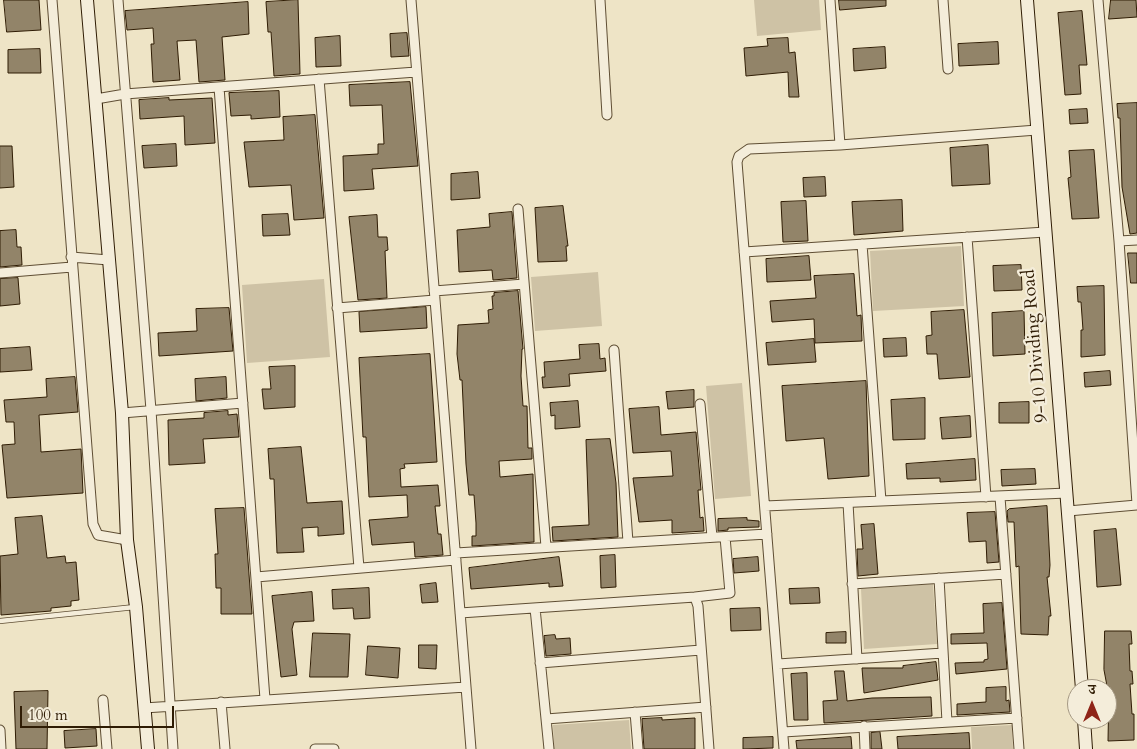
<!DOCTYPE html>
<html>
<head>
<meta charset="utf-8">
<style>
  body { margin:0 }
  #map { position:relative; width:1137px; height:749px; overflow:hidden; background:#eee4c6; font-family:Cardo,"Noto Serif Devanagari",serif }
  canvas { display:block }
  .north { position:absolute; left:1067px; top:679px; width:50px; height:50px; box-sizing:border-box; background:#f4edda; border:1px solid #a59984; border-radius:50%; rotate:0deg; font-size:14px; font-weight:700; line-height:20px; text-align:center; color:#2f1c04 }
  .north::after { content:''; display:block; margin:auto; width:18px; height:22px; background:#8f2418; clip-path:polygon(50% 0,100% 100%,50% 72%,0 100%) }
  .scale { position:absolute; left:20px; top:706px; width:154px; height:22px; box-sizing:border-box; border:2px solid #2f1c04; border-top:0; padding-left:6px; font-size:15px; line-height:18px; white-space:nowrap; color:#2f1c04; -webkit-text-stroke:4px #f4edda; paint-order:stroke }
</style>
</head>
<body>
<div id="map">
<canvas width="1137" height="749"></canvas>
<div class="north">उ</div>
<div class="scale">100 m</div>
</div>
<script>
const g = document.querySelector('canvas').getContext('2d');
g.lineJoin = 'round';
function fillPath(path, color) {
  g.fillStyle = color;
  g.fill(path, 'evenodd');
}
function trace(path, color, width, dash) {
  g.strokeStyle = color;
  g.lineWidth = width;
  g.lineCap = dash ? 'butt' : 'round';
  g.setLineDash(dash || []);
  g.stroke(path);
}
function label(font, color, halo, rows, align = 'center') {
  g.font = font + ' Cardo,serif';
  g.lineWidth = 4.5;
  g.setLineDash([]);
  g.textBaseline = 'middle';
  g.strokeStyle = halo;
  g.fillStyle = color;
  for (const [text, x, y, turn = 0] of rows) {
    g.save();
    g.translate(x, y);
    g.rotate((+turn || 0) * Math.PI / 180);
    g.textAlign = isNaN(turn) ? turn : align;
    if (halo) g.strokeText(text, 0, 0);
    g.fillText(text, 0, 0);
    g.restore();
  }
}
fillPath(new Path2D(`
  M754,0H819L821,30L757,36Z
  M961,246L964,306L873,311L870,251Z
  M598,272L602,326L535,331L531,277Z
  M324,279L330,357L247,363L242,285Z
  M742,383L751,496L715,499L706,386Z
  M933,584L937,644L864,649L861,589Z
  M629,720L631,749H554L553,725Z
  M1012,725L1013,749H972L971,727Z`), '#cec2a5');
const building = new Path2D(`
  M4,0H39L41,30L7,32Z
  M298,0L300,74L274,76L271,32H268L266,2Z
  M839,0H886V6L840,10Z
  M1111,0H1136L1137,17L1109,19Z
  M248,2L249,34L222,37L225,80L199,82L196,40L177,41L180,80L153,82L151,44H154L153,28L127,30L125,11Z
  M1082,11L1087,65H1079L1081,94L1065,95L1058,13Z
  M407,33L409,56L391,57L390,34Z
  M340,36L341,66L316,67L315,38Z
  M788,38L789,53L795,52L799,97H789L788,72L746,76L744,48L768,46L767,39Z
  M998,42L999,64L959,66L958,44Z
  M885,47L886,68L854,71L853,49Z
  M40,49L41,73H8V50Z
  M410,82L418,166L372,169L374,189L344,191L343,156L378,154V144H384L382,105L350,106L349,85Z
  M279,91L280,117L251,119V115L231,116L229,93Z
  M169,98V100L212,98L215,143L185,145L184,116L140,119L139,100Z
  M1137,103V233L1130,234L1122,187L1120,118H1118L1117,104Z
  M1087,109L1088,123L1070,124L1069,110Z
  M315,115L324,218L294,220L291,185L249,187L244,142L284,140L283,117Z
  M176,144L177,166L144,168L142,146Z
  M988,145L990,184L952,186L950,148Z
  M0,146H12L14,187L0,188Z
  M1094,150L1099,218L1072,219L1068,178L1071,177L1069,151Z
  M478,172L480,198L451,200V174Z
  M825,177L826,196L804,197L803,178Z
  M902,200L903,231L854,235L852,202Z
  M806,201L808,241L783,242L781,202Z
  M563,206L568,246H566L567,261L538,262L535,208Z
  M512,212L517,278L493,280L492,270L459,272L457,230L490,227L489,214Z
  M288,214L290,235L263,236L262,215Z
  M377,215L378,237H387L388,250L385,251L387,298L358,300L349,217Z
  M16,230L17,247H21L22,265L0,267V231Z
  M1128,253H1137V283H1131Z
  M809,256L811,280L767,282L766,259Z
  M1021,265L1022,290L994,291L993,266Z
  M854,274L857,316L861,315L862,341L815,343L814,319L772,322L770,301L816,298L814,276Z
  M18,278L20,304L0,306V279Z
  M1104,286L1105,355L1081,357V330H1083L1081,302H1078L1077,287Z
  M518,291L523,349H522L521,376L523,406H527L528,448H532V459L499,461L500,477L533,474L534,542L472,546V536H476V523L474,495H469L466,464L462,380H460L457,354L458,325L489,323L488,310L493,309L492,296H494V293Z
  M426,307L427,328L360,332L359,312Z
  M229,308L233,351L159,356L158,333L197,331L196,309Z
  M964,310L970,377L939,379L937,354H927L926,336L932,335L931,312Z
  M1024,311L1025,354L993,356L992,313Z
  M906,338L907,356L884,357L883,339Z
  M814,339L816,362L768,365L766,343Z
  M599,344L600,359L605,358L606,371L569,374L570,386L543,388L542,377H545L544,362L580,359L579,345Z
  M30,347L32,370L0,372V349Z
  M430,354L437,462L404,464L405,468L400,469L401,487L438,485L440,506H435L438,534H441L443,555L415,557L414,542L372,545L369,520L408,517L407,495L369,497L366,437H363L359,358Z
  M295,366V407L264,409L262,389H271L269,367Z
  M1110,371L1111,385L1085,387L1084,373Z
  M75,377L78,412L39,415L41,452L81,449L83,493L7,498L2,445L15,444L14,422H6L4,400L47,397L46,379Z
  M226,377L227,398L196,401L195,379Z
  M866,381L869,476L828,479L824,438L786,441L782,386Z
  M694,390V407L668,409L666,392Z
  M925,398V439L893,440L891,400Z
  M578,401L580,427L555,429V415L551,416L550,403Z
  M1029,402V423H999V403Z
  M659,407L661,435L696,432L701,490H698L700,518L703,517L704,531L672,533V520L639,522L633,478L673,476L671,451L633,453L629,409Z
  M228,411V415L237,414L239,437L203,439L205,463L169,465L168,420L204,418V413Z
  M970,416L971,437L942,439L940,418Z
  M610,439L616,483L618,537L553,541L552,527L589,525L586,440Z
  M301,447L307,503L342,501L344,534L318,536V527L302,528L304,552L277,553L274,479H270L268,449Z
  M975,459L976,480L940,482V478L907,479L906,464Z
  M1035,469L1036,484L1002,486L1001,470Z
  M1047,506L1050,565L1049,577H1047L1051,616H1049L1048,635L1021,634L1019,566L1016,567L1014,522H1008L1007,511L1009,509Z
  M244,508L252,614H221V588H216L215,554H218L215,509Z
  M995,512L999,562L987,563L986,541L969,542L967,513Z
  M42,516L47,558L65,556L66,563L76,562L79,600L71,601V606L51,608V611L1,615L0,556L18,554L15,518Z
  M747,518V520L759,521V527L728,528V530L718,531V519Z
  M874,524L878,574L858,576L857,549H863L861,525Z
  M1116,529L1121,585L1097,587L1094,531Z
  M615,555L616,587L601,588L600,556Z
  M559,557L563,586L549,587V583L471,589L469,568Z
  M758,557L759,571L734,573L733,559Z
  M436,583L438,602L422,603L420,585Z
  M369,588L370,618L354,619L353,608L333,609L332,590Z
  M819,588L820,603L790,604L789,589Z
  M312,592L314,621L294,622L292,629L297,675L281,677L272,596Z
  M1002,603L1007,669L956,674L955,663L984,662V660L988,659L987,643L951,644V634L984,633L983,604Z
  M760,608L761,630L731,631L730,609Z
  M1105,631H1131L1132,644H1129L1130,671H1132L1133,684H1130L1132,714H1134V740L1108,741L1109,686H1107L1104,670Z
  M846,632V643H826V633Z
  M313,633L350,634L348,677H310Z
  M555,635L556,639L570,638L571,654L546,656L544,636Z
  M419,645H437L436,669L419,668Z
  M368,646L400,648L398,678L366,675Z
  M936,662L938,680L864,693L862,668H903V666Z
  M835,671H844L847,701L872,698L931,697L932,716L824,723L823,701L837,700Z
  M807,673L808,720H794L791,674Z
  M1006,687V701L1009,700L1010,712L957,715V704L986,702V688Z
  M48,691L47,749H16L14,692Z
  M662,718V720L695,718V749H644L642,719Z
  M96,729L97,746L65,748L64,731Z
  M880,732L882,749H871V733Z
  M969,733L970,749H898L897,737Z
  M773,737V748L743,749V738Z
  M851,737L852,749H797L796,741Z`);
fillPath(building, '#928469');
trace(building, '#2f1c04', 1);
const lane = new Path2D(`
  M0,621L135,607`);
const street = new Path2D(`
  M52,0L93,524L98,535L127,540
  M118,0L151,410L173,749
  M411,0L471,749
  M600,0L607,115
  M830,0L840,145
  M943,0L948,69
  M1098,0L1119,241L1137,504
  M319,79L359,568
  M219,87L265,699
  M96,99L125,94L416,72
  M518,209L546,547
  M967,237L986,497
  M1119,241L1137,240
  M862,244L881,501
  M744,252L1045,232
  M71,257L109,260
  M0,273L72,267
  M434,291L524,284
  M337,308L435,300
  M614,350L628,542
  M700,404L712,537
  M122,413L243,403
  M1000,497L1019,749
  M848,503L857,659
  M765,506L1067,493
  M1068,511L1137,505
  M456,553L767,534
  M256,577L456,560
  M939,578L947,722
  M852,584L1006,574
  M695,597L730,593L725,537
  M535,608L549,749
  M460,613L695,597L698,606L709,749
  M540,663L701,650
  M778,664L943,653
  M103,700L107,749
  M221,702L225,749
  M144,708L466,687
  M635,712L638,749
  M546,719L706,707
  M864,726L865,749
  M0,730L1,749
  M783,732L1017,718
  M315,749H334
  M784,749L737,162L739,156L749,149L840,145L1037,130`);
const secondary = new Path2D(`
  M87,0L122,413L127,540L136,607L148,749
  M1027,0L1082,689
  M1084,719L1086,749`);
trace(lane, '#5f4e34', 6);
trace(street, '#5f4e34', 11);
trace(secondary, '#2f1c04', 14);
trace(lane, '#f4edda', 4.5);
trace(street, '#f4edda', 9);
trace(secondary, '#f4edda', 12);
label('18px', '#2f1c04', '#f4edda', [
  ["9-10 Dividing Road",1036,346,-95]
]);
</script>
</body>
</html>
